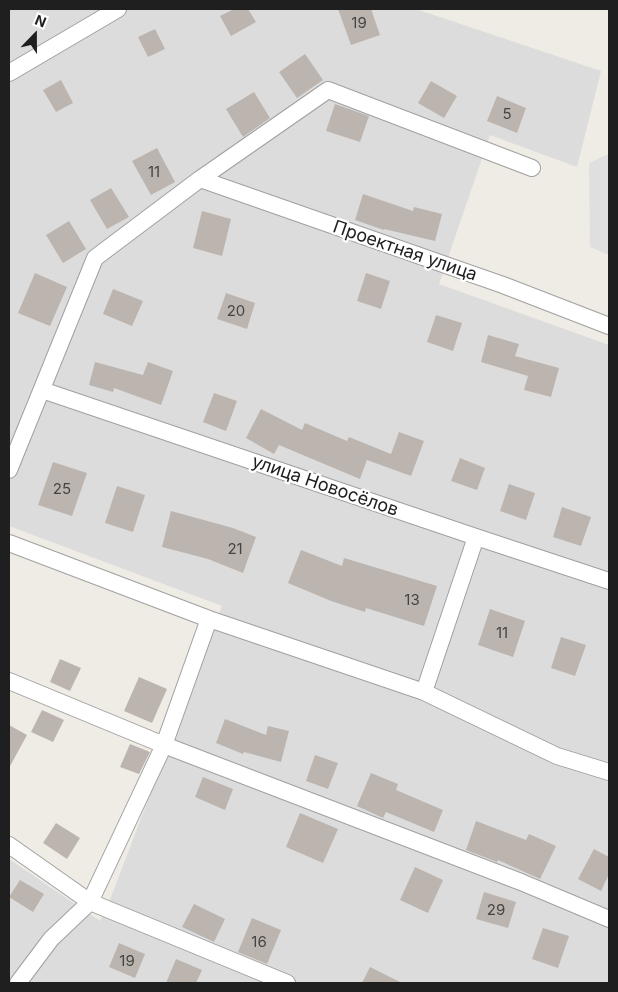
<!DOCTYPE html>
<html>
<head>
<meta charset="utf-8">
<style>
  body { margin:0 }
  #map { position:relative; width:618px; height:992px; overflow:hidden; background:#efece6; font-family:Inter,sans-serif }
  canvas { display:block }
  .frame { position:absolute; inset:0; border:10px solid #1f1f1f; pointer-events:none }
  .north { position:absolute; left:10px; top:10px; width:50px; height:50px; -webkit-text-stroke:4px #fff; paint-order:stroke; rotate:22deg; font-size:14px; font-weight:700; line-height:20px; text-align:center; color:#1f1f1f }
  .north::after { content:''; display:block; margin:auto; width:18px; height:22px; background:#1f1f1f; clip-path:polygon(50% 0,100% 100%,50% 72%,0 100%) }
</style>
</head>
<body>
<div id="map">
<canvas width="618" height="992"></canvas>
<div class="frame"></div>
<div class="north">N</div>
</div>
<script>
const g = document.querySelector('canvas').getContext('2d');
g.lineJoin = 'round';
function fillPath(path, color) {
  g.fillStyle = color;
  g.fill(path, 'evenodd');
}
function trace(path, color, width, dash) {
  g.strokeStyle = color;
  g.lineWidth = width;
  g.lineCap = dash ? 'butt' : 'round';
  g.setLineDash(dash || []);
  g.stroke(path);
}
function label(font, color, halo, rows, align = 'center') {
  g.font = font + ' Inter,sans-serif';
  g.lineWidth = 4.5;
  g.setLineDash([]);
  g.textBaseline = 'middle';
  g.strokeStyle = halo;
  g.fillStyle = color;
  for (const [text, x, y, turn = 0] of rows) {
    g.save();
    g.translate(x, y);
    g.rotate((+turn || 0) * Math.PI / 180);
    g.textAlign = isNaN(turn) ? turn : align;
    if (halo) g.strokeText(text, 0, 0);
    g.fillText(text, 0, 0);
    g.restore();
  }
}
fillPath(new Path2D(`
  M9,9H416L601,71L577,167L490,135L439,284L609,345V983H9V859L100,921L111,897L222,606L9,526Z`), '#dddcdc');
fillPath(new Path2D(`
  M609,154V255L590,247L589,163Z`), '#dfdfdf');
fillPath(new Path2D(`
  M234,9H248L256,22L231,36L220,16Z
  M338,9H371L380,35L351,45Z
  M155,29L165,49L148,57L138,37Z
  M305,54L323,80L297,98L279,72Z
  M61,80L73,103L56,112L43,90Z
  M431,81L457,96L444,118L418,103Z
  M254,92L270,118L243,137L226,109Z
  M497,96L526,108L517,133L487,121Z
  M335,104L369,116L360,142L326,131Z
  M157,148L175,182L151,195L132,161Z
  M111,188L129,217L107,229L90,200Z
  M363,194L413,211L414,207L442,214L435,241L384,229V230L355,220Z
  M202,211L231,219L222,256L193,248Z
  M69,221L86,249L63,263L46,235Z
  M35,273L67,287L50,326L18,313Z
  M366,273L390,281L381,309L357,301Z
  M113,289L143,301L132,326L103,314Z
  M226,293L255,303L247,329L217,319Z
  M436,315L462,323L453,351L427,342Z
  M488,335L519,344L515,356L559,368L551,397L524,390L528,376L481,362Z
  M95,362L143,375L148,362L173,371L161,405L114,388L113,392L89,385Z
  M214,393L237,401L226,431L203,422Z
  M261,409L302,430L305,423L347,441L349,437L391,454L399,432L424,441L411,476L367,460L360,479L279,445L274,454L246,438Z
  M460,458L485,468L477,490L451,481Z
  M53,462L87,473L72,516L38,505Z
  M509,484L535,493L526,520L500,511Z
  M117,486L145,495L133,532L105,523Z
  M562,507L591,517L581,546L553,537Z
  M171,511L233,528L256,537L243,573L208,559L162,547Z
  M301,550L342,566L344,558L437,586L424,626L366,608L365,612L331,601L288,583Z
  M490,609L525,621L513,657L478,645Z
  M561,637L586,645L575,676L551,668Z
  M60,659L81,668L70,691L50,682Z
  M139,677L167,689L152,723L124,711Z
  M42,710L64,720L53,742L31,732Z
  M225,719L266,735L268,726L289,731L281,762L244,752L243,754L216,743Z
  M9,725L27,735L9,768Z
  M130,744L150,752L139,774L120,767Z
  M315,755L338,763L328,789L306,781Z
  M371,773L398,784L396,790L443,810L434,832L386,812L383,818L357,806Z
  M203,777L233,789L225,810L195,797Z
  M300,813L338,829L323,863L286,847Z
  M476,821L526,840L529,834L556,846L540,879L498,860L497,862L466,850Z
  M56,823L80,838L67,859L43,843Z
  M594,849L609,857V874L601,891L578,879Z
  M415,867L443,880L428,913L400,900Z
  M20,880L44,894L33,912L9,897Z
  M484,892L516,902L508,928L476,919Z
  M194,904L225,919L214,942L182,927Z
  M252,918L281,930L267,964L238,952Z
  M543,928L569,936L558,968L532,959Z
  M119,943L145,954L135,978L109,967Z
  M176,959L202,970L196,983H166Z
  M370,967L402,983H362Z`), '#bcb5af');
const street = new Path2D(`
  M9,73L118,9
  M200,179L503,285L609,326
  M42,390L476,537L609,581
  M9,470L95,258L200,179L328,90L532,168
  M9,543L209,619L424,692L557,756L609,772
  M209,619L164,745L90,902L287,983
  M9,681L164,745L521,882L609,919
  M424,692L476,537
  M9,845L90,902L51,939L18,983`);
trace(street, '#a0a0a0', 18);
trace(street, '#fff', 16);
label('15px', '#464443', null, [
  ["19",359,23],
  ["5",507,114],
  ["11",154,172],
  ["20",236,311],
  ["25",62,489],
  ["21",235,549],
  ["13",412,600],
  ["11",502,633],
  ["29",496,910],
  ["16",259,942],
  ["19",127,961]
]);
label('18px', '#1f1f1f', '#fff', [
  ["Проектная улица",405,251,19],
  ["улица Новосёлов",325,486,19]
]);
</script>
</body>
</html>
